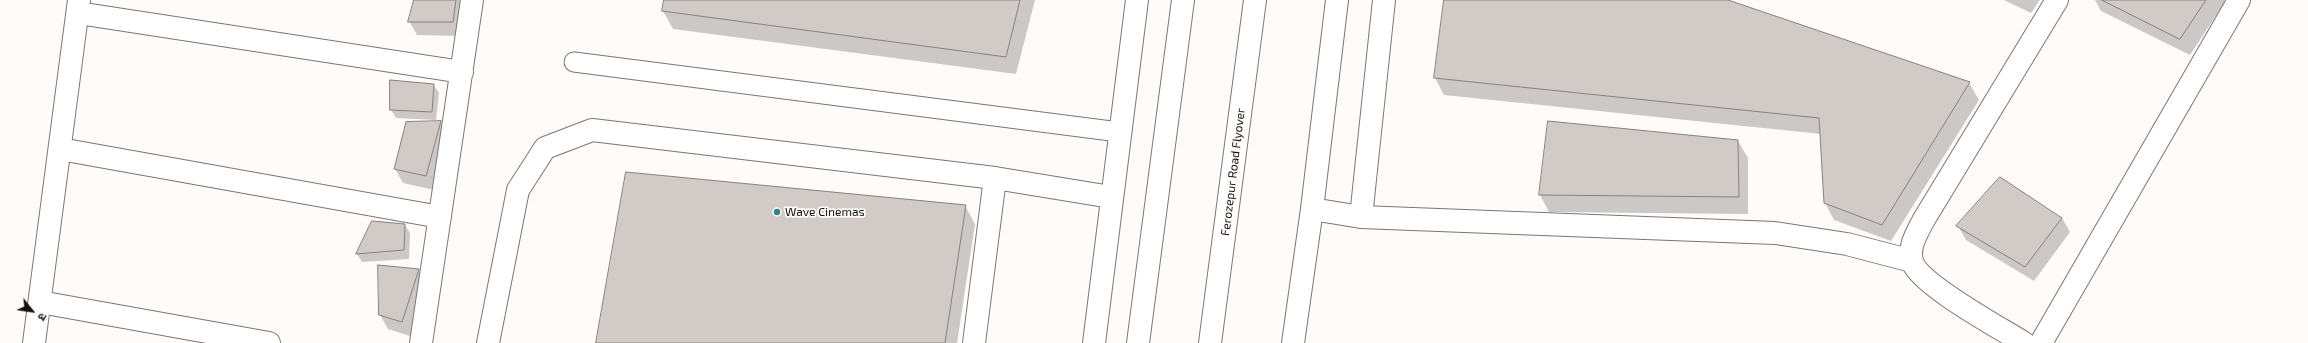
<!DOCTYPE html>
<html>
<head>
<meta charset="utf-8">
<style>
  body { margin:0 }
  #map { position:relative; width:2308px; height:343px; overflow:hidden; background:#fefbf9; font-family:"Exo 2","Noto Sans Devanagari",sans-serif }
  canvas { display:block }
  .north { position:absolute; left:12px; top:291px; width:40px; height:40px; -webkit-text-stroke:3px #fefbf9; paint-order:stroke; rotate:120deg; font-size:11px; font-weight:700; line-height:16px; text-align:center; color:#13100f }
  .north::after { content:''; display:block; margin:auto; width:14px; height:18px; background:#13100f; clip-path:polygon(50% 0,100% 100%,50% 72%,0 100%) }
</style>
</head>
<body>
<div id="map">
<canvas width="2308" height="343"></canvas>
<div class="north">उ</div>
</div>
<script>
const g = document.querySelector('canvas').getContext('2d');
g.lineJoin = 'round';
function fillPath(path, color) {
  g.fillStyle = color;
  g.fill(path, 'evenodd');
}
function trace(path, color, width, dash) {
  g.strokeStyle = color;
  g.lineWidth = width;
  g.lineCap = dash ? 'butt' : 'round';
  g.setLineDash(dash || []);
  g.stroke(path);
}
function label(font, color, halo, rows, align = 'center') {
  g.font = font + ' "Exo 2",sans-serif';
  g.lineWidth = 3.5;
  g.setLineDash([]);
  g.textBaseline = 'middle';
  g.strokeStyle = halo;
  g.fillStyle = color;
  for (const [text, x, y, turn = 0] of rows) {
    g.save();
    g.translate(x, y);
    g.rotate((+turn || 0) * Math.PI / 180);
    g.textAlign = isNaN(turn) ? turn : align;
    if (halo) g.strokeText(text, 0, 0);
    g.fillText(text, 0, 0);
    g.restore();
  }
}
fillPath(new Path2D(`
  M415,0H466L461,36L417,35L409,21Z
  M665,0H1035L1016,74L673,29L663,11Z
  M1445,0H1724L1969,83L1979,100L1891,241L1834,220L1825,203L1821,134L1444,95L1435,78Z
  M2004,0H2040L2031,13Z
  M2095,0H2224L2225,2L2190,55L2101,11Z
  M434,85L439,93L436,120L396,118L391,110Z
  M440,122L448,136L434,190L403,183L395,169Z
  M1549,122L1738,141L1748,158V214L1549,212L1540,195Z
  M965,206L975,224L957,343H597Z
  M2062,218L2070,232L2034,281L1966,240L1958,226Z
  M405,225L410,233L409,259L362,262L357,254Z
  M418,270L427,284L410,336L388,329L380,315Z`), '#0003');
const building = new Path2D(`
  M414,0H456L453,22H408Z
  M664,0H1020L1006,57L662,11Z
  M1444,0H1728L1970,82L1882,225L1824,203L1819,118L1434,78Z
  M2102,0H2206L2180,39Z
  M390,80L434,84L432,112L390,110Z
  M441,121L426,176L394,169L406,122Z
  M1548,121L1738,140L1739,197L1539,195Z
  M626,172L966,205L945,343H596Z
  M2000,177L2062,218L2025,267L1956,226Z
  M372,221L405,224L404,250L356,254Z
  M378,265L419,269L402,322L379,315Z`);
fillPath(building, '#d2cac7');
trace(building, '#88807d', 1);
const service = new Path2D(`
  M574,62L1119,132`);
const minor = new Path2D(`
  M78,13L462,72
  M60,149L440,217
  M1312,209L1361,217L1775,233L1847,244L1912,261
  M1361,217L1384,0
  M40,302L269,343
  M34,343L79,0
  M421,343L472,0
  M488,343L518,190L545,148L592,130L995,178L1111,197
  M974,343L995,178
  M2024,343C2002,329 1918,284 1912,261C1908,247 1917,233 1923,221L2057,0
  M2041,343L2239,0`);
const secondary = new Path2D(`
  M1094,343L1137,0
  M1293,343L1312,209L1337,0`);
const trunk = new Path2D(`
  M1138,343L1183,0
  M1210,343L1255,0`);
trace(service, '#7d7672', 21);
trace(minor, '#7d7672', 24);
trace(secondary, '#7d7672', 24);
trace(trunk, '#7d7672', 24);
trace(service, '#fff', 19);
trace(minor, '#fff', 22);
trace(secondary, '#fff', 22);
trace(trunk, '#fff', 22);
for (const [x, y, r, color] of [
  [777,212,4,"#388182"]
]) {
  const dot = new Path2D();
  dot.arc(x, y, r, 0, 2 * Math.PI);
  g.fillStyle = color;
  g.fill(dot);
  trace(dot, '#fefbf9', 1.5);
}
label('12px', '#13100f', '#fefbf9', [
  ["Ferozepur Road Flyover",1233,172,-83]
]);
label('12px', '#13100f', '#fefbf9', [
  ["Wave Cinemas",785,212]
], 'left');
</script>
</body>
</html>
